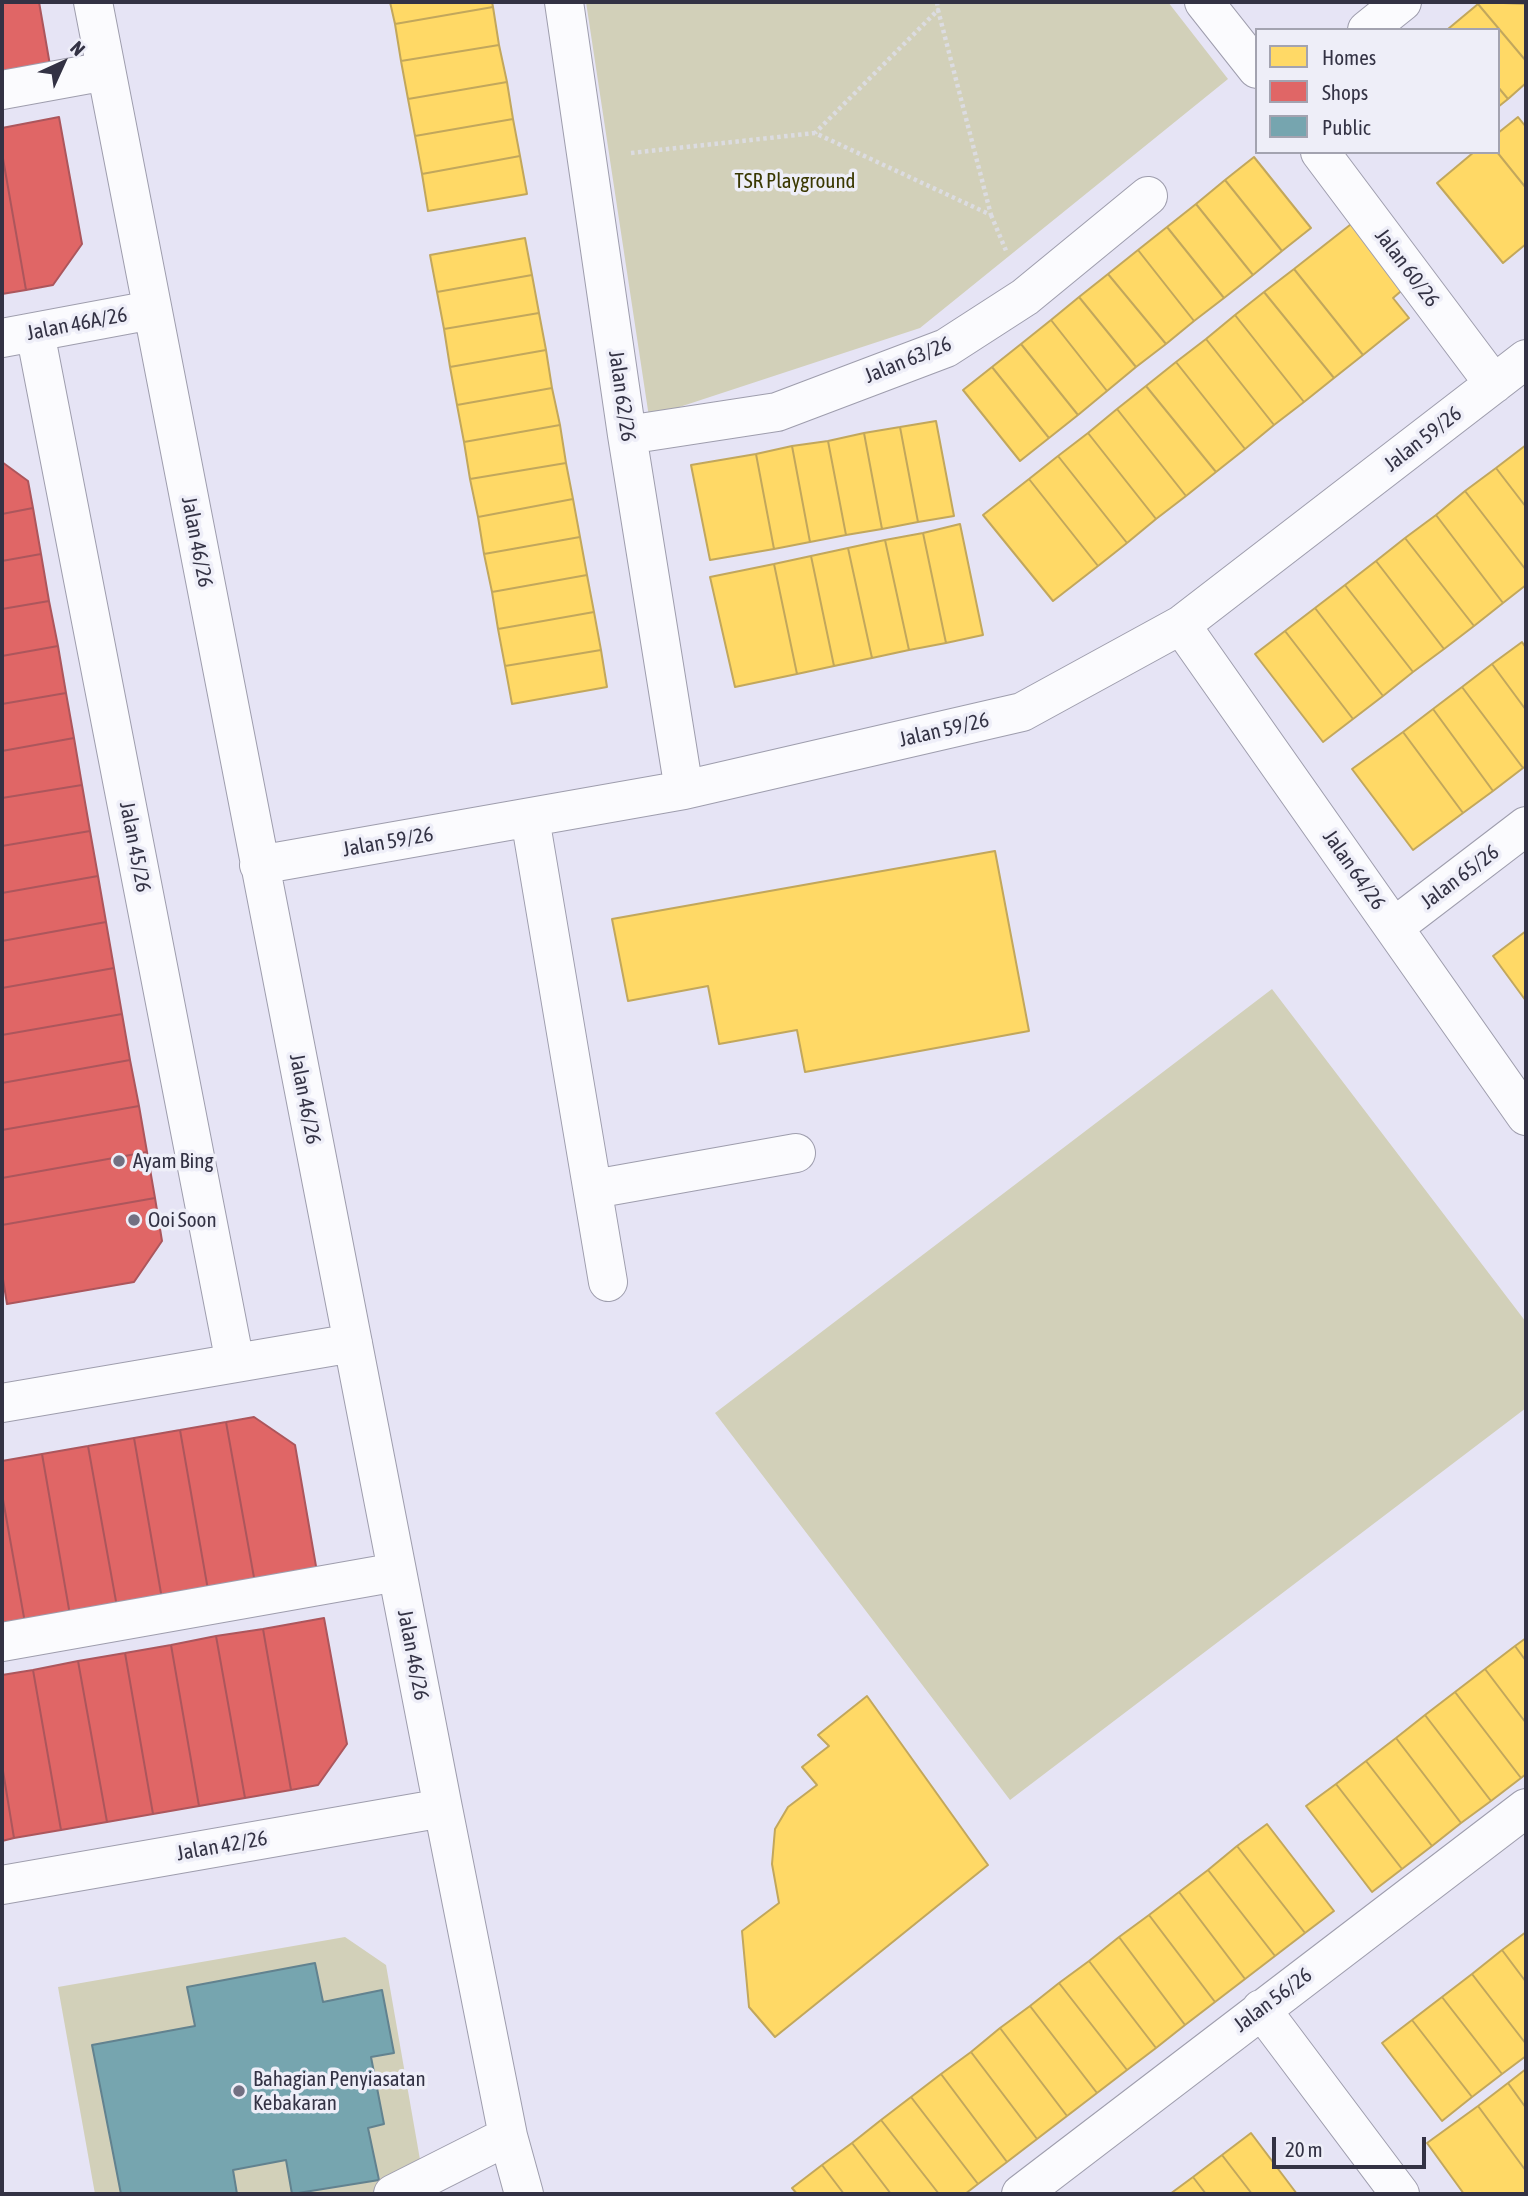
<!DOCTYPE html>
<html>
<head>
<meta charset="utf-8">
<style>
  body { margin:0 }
  #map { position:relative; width:1528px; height:2196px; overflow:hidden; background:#e6e4f5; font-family:"Asap Condensed",sans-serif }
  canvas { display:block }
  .frame { position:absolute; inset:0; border:4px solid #333244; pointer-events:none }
  .legend { position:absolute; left:1255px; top:28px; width:245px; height:126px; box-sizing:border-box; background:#eeeef8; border:2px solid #a3a3b0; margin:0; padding:9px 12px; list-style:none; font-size:21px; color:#333244 }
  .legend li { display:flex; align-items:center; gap:14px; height:35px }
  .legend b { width:35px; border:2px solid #a3a3b0 }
  .north { position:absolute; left:28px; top:28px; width:70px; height:70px; -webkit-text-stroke:5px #eeeef8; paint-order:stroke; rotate:45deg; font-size:19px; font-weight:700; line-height:28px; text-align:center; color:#333244 }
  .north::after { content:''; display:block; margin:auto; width:24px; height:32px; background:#333244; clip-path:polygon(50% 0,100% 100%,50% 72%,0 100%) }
  .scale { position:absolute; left:1272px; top:2137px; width:154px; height:32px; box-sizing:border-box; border:4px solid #333244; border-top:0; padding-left:9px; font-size:21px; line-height:24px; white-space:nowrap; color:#333244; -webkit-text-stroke:5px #eeeef8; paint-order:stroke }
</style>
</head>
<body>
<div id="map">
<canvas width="1528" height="2196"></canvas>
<div class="frame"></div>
<ul class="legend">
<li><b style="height:19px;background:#ffd966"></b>Homes</li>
<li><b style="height:19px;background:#e06666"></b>Shops</li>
<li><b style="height:19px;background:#76a5af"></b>Public</li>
</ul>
<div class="north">N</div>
<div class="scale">20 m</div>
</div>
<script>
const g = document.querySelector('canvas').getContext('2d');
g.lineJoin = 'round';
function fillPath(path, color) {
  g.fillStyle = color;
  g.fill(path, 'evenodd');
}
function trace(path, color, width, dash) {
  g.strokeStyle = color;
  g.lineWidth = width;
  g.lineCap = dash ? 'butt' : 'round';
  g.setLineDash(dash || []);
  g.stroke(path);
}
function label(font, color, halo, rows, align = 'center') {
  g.font = font + ' "Asap Condensed",sans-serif';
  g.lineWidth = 7;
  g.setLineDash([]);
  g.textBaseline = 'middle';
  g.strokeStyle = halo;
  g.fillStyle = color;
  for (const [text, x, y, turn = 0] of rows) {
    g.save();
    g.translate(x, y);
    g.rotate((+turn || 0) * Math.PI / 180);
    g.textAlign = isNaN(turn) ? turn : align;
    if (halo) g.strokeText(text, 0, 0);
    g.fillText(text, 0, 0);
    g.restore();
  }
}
fillPath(new Path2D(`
  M586,2H1168L1228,79L920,328L649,417Z
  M1272,989L1526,1322V1408L1010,1800L715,1413Z
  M345,1937L386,1965L426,2194H95L58,1987Z`), '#d2d0b9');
const homes = new Path2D(`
  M390,2H492L493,7L395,24Z
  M1481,2L1526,4V61L1478,4Z
  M1478,4L1526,61V83L1508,99L1498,87V30L1448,29Z
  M493,7L499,45L401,61L395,24Z
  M499,45L507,82L408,99L401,61Z
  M507,82L513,119L415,136L408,99Z
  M1498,87L1508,99L1498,107Z
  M1518,117L1526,127V188L1497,152L1498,133Z
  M513,119L520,156L422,174L415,136Z
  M1474,152H1497L1526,188V244L1503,263L1437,183Z
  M520,156L527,194L428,211L422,174Z
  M1254,157L1311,228L1282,251L1225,180Z
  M1225,180L1282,251L1253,275L1196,204Z
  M1196,204L1253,275L1224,298L1167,227Z
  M1355,221L1407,286L1393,298L1409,318L1363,355L1294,269Z
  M1167,227L1224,298L1194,321L1138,250Z
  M525,238L532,275L437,292L430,255Z
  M1138,250L1194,321L1166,344L1108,274Z
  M1294,269L1363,355L1334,378L1264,292Z
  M1108,274L1166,344L1136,367L1079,297Z
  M532,275L539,313L444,329L437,292Z
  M1264,292L1334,378L1304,402L1235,315Z
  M1079,297L1136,367L1107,391L1051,320Z
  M539,313L546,350L450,367L444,329Z
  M1235,315L1304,402L1274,425L1206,339Z
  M1051,320L1107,391L1078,415L1021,344Z
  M1206,339L1274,425L1245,449L1176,362Z
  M1021,344L1078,415L1049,438L992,367Z
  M546,350L552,388L457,405L450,367Z
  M1176,362L1245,449L1216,472L1146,386Z
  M992,367L1049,438L1020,461L963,390Z
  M1146,386L1216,472L1186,496L1117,409Z
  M552,388L560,425L464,442L457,405Z
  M1117,409L1186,496L1156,519L1088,433Z
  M936,421L954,516L918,522L900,427Z
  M560,425L566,463L470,479L464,442Z
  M900,427L918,522L882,529L864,433Z
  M864,433L882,529L846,535L828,441Z
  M1088,433L1156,519L1127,543L1058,456Z
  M828,441L846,535L810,542L792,446Z
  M1526,445V507L1496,468Z
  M792,446L810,542L774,549L756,454Z
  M756,454L774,549L710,560L691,465Z
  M1058,456L1127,543L1098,566L1029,479Z
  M566,463L573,499L478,517L470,479Z
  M1496,468L1526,507V570L1465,491Z
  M1029,479L1098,566L1053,601L983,515Z
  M1465,491L1526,570V585L1503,603L1436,515Z
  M573,499L580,537L484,554L478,517Z
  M1436,515L1503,603L1474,626L1405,538Z
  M960,524L983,635L946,643L923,533Z
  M923,533L946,643L909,650L885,540Z
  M580,537L587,575L492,592L484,554Z
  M1405,538L1474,626L1444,649L1376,561Z
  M885,540L909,650L872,658L848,548Z
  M848,548L872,658L834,666L811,556Z
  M811,556L834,666L797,674L774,564Z
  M1376,561L1444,649L1413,672L1345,585Z
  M774,564L797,674L735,687L710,577Z
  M587,575L594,612L498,629L492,592Z
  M1345,585L1413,672L1383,696L1315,608Z
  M1315,608L1383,696L1353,719L1285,631Z
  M594,612L601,650L505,666L498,629Z
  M1285,631L1353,719L1323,742L1255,654Z
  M1522,642L1526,648V710L1492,664Z
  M601,650L607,687L512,704L505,666Z
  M1492,664L1526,710V766L1523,768L1462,687Z
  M1462,687L1523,768L1493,791L1433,709Z
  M1433,709L1493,791L1463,813L1403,732Z
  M1403,732L1463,813L1413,850L1352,769Z
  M995,851L1029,1031L805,1072L797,1030L719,1044L708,986L628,1001L612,919Z
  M1526,931V1001L1493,956Z
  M1526,1638V1661L1515,1646Z
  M1515,1646L1526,1661V1723L1485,1669Z
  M1485,1669L1526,1723V1774L1521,1778L1455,1692Z
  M1455,1692L1521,1778L1491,1801L1425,1715Z
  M867,1696L988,1865L775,2037L749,2007L742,1931L779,1903L772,1864L775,1829L788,1807L817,1785L802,1767L829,1746L818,1735Z
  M1425,1715L1491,1801L1461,1823L1396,1738Z
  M1396,1738L1461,1823L1432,1846L1366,1761Z
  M1366,1761L1432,1846L1402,1869L1336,1784Z
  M1336,1784L1402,1869L1372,1892L1306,1806Z
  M1267,1824L1334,1911L1305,1933L1237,1846Z
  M1237,1846L1305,1933L1275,1956L1208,1870Z
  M1208,1870L1275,1956L1245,1979L1179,1892Z
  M1179,1892L1245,1979L1215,2002L1149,1915Z
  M1149,1915L1215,2002L1185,2025L1119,1937Z
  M1526,1932V1982L1502,1950Z
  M1119,1937L1185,2025L1156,2048L1089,1961Z
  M1502,1950L1526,1982V2044L1472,1974Z
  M1089,1961L1156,2048L1127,2070L1059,1983Z
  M1472,1974L1526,2044V2056L1502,2074L1442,1997Z
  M1059,1983L1127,2070L1097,2093L1030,2006Z
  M1442,1997L1502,2074L1472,2097L1412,2020Z
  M1030,2006L1097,2093L1067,2116L1000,2028Z
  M1412,2020L1472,2097L1442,2121L1382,2043Z
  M1000,2028L1067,2116L1037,2139L971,2052Z
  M971,2052L1037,2139L1007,2162L941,2074Z
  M1526,2069V2108L1508,2083Z
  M941,2074L1007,2162L978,2184L911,2097Z
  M1508,2083L1526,2108V2171L1478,2106Z
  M911,2097L978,2184L965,2194H939L881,2120Z
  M1478,2106L1526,2171V2194H1464L1427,2143Z
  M881,2120L939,2194H891L852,2143Z
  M1251,2133L1297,2194H1252L1222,2155Z
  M852,2143L891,2194H844L822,2165Z
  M1222,2155L1252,2194H1206L1193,2177Z
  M822,2165L844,2194H797L792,2188Z
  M1193,2177L1206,2194H1170Z`);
fillPath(homes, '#ffd966');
trace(homes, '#c2a75c', 2);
const shops = new Path2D(`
  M2,2H39L51,71L2,80Z
  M59,117L82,244L53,285L26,290L2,153V128Z
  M2,153L26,290L2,294Z
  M2,462L28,481L33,508L2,514Z
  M33,508L41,554L2,561V514Z
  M41,554L49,601L2,609V561Z
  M49,601L58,646L2,656V609Z
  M58,646L66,693L2,704V656Z
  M66,693L74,738L2,751V704Z
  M74,738L82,785L2,798V751Z
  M82,785L90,831L2,846V798Z
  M90,831L98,876L2,893V846Z
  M98,876L106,922L2,941V893Z
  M106,922L114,968L2,988V941Z
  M114,968L122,1014L2,1035V988Z
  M122,1014L130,1060L2,1083V1035Z
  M130,1060L139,1106L2,1130V1083Z
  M139,1106L147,1152L2,1178V1130Z
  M147,1152L155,1198L2,1225V1178Z
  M155,1198L162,1241L134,1282L7,1304L2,1273V1225Z
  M254,1417L295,1445L317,1572L255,1583L226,1422Z
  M226,1422L255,1583L208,1590L180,1430Z
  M180,1430L208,1590L162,1599L134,1438Z
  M134,1438L162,1599L117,1607L88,1446Z
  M88,1446L117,1607L70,1615L42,1454Z
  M42,1454L70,1615L25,1623L2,1494V1461Z
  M2,1494L25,1623L2,1627Z
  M324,1618L347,1744L318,1785L291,1790L263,1629Z
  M263,1629L291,1790L245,1798L216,1636Z
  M216,1636L245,1798L199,1806L171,1645Z
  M171,1645L199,1806L153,1814L125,1653Z
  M125,1653L153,1814L107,1822L78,1661Z
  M78,1661L107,1822L61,1830L33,1670Z
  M33,1670L61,1830L14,1838L2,1765V1675Z
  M2,1765L14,1838L2,1841Z`);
fillPath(shops, '#e06666');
trace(shops, '#ac565c', 2);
const public = new Path2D(`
  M315,1963L323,2002L382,1990L394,2053L371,2057L384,2124L368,2128L379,2180L292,2194L286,2160L233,2170L237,2194H121L92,2045L195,2026L187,1987Z`);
fillPath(public, '#76a5af');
trace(public, '#62828f', 2);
const minor = new Path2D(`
  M93,2L443,1808L508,2136L524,2194
  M564,2L627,435L684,790
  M1204,2L1257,69
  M1367,30L1402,2
  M2,90L106,71
  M1320,152L1494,384
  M35,332L235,1363
  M2,338L152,310
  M627,435L777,412L946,348L1025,297L1148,196
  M1181,625L1526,1116
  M530,818L608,1282
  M259,865L684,790L1022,712L1181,625L1526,359
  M1394,927L1526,826
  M594,1189L796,1153
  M2,1403L353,1343
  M2,1642L397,1572
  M2,1885L443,1808
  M1261,2009L1400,2194
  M393,2194L508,2136
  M1021,2194L1526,1808`);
trace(minor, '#9e9dad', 40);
trace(new Path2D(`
  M937,2L938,10
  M631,153L815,133L991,215L938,10L815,133
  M991,215L1007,253`), '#dcdce1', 4.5, [3.5, 3.5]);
trace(minor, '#fbfbfe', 38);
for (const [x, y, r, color] of [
  [119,1161,7,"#727082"],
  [134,1220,7,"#727082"],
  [239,2091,7,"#727082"]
]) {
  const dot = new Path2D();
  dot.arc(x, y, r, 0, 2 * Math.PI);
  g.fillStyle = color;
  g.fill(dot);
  trace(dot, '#eeeef8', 2.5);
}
label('21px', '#3a3801', '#eeeef8', [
  ["TSR Playground",795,181]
]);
label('21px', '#333244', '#eeeef8', [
  ["Jalan 60/26",1407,268,53],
  ["Jalan 46A/26",77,324,-11],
  ["Jalan 63/26",908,360,-22],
  ["Jalan 62/26",622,396,82],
  ["Jalan 59/26",1423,439,-38],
  ["Jalan 46/26",197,542,79],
  ["Jalan 59/26",944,730,-13],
  ["Jalan 59/26",388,842,-10],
  ["Jalan 45/26",135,847,79],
  ["Jalan 64/26",1354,870,55],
  ["Jalan 65/26",1460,877,-37],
  ["Jalan 46/26",305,1099,79],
  ["Jalan 46/26",413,1655,79],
  ["Jalan 42/26",222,1846,-10],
  ["Jalan 56/26",1273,2000,-37]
]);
label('21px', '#333244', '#eeeef8', [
  ["Ayam Bing",133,1161],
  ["Ooi Soon",148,1220],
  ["Bahagian Penyiasatan",253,2079],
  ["Kebakaran",253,2103]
], 'left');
</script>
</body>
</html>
